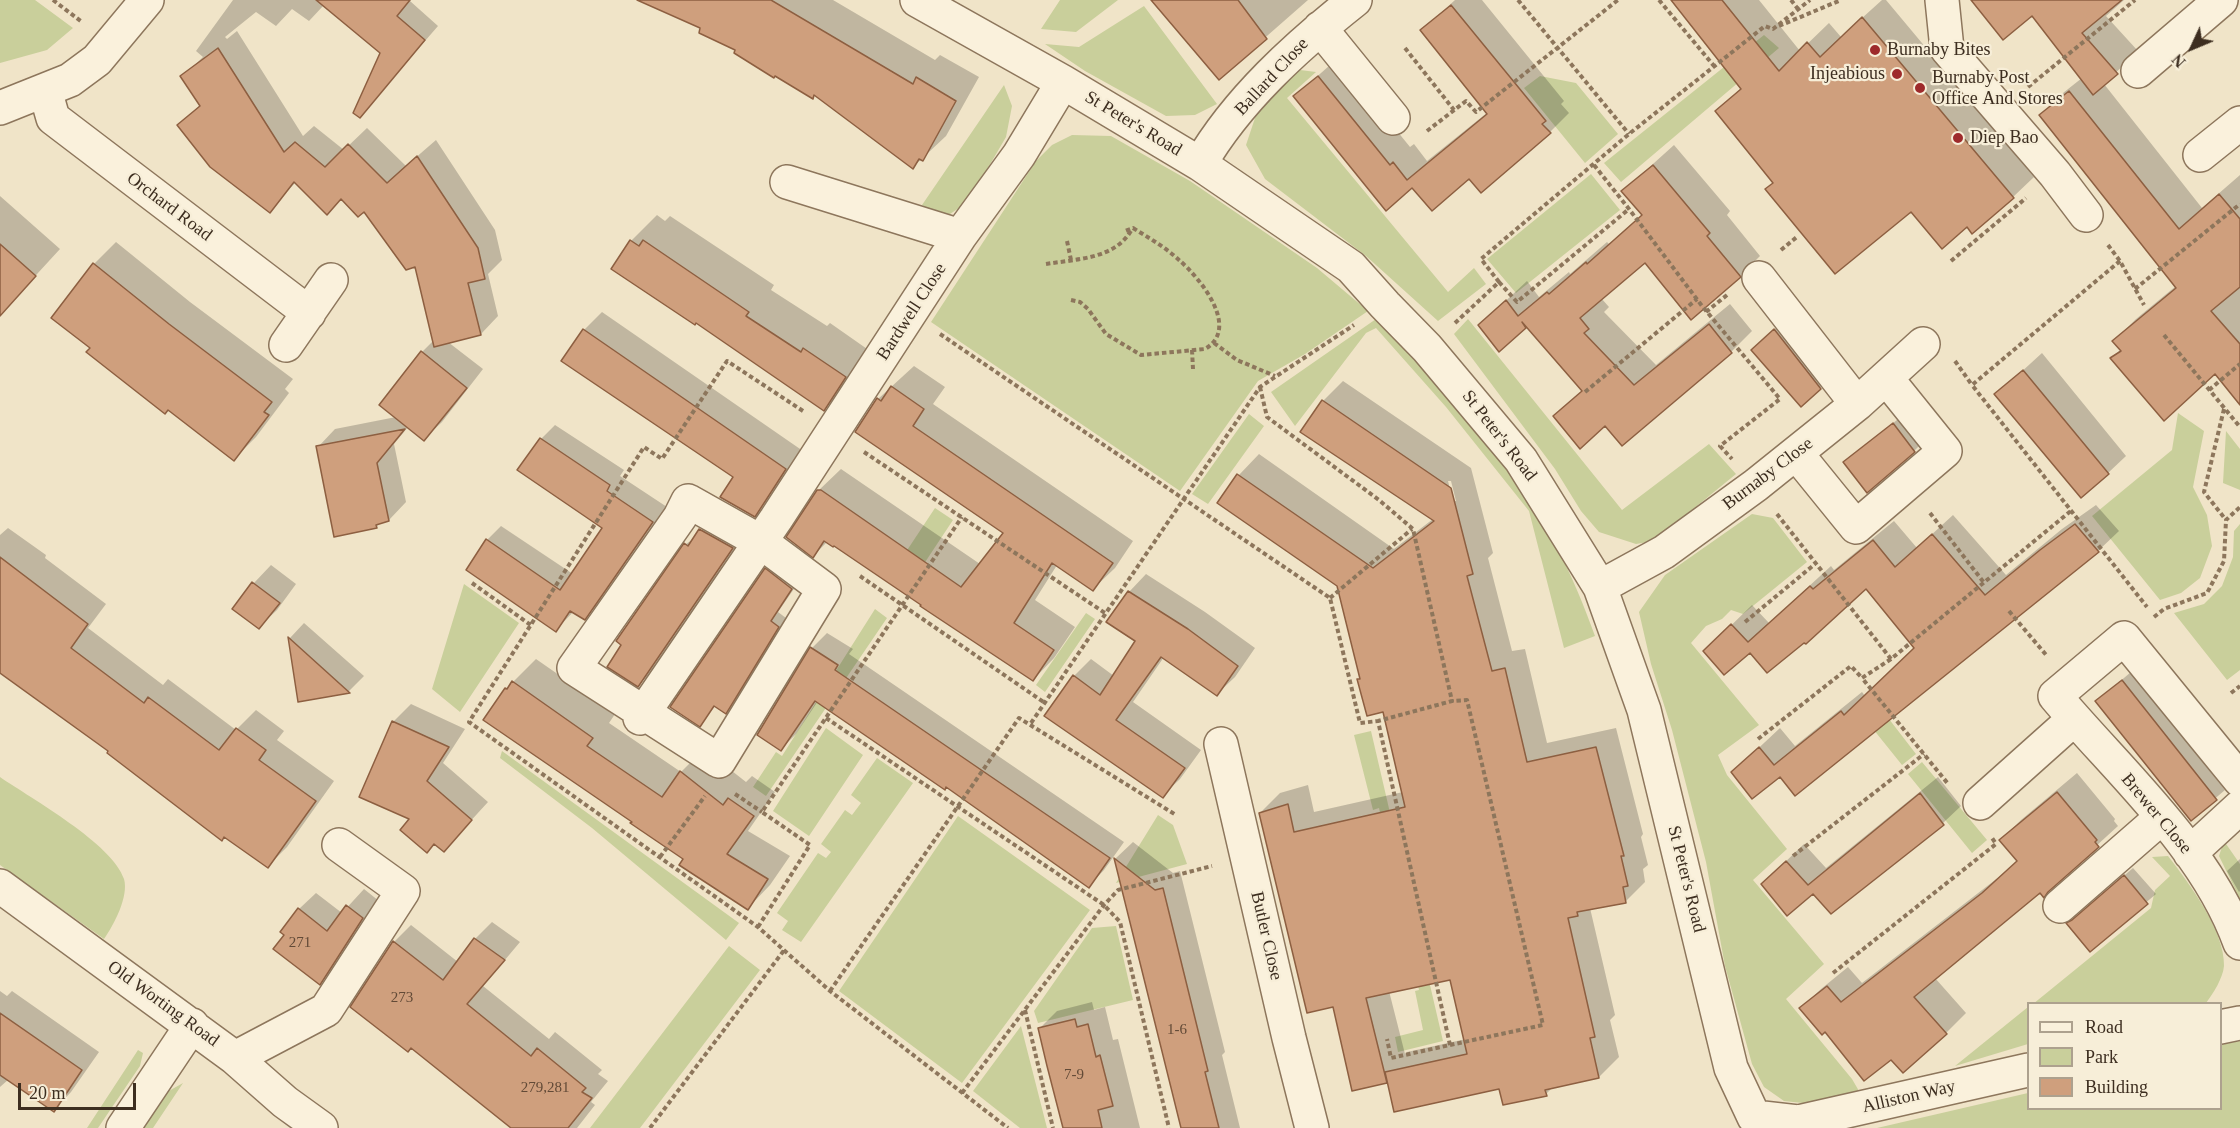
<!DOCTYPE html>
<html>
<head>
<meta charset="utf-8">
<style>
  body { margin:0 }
  #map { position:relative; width:2240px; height:1128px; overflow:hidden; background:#f0e4c8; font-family:"Times New Roman",serif }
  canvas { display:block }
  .legend { position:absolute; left:2027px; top:1002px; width:195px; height:108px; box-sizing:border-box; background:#f7eed8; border:2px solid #ada18e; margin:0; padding:8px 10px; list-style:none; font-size:18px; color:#3d2e20 }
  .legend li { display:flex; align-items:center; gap:12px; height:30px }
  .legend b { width:30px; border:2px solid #ada18e }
  .north { position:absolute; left:2162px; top:18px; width:60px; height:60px; -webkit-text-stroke:4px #f7eed8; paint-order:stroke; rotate:226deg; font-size:16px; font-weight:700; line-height:24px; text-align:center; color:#3d2e20 }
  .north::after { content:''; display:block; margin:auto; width:21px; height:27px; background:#3d2e20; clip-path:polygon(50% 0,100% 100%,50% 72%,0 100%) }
  .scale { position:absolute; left:18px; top:1083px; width:118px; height:27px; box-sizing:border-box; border:3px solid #3d2e20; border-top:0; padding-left:8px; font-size:18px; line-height:21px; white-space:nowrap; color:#3d2e20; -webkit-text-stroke:4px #f7eed8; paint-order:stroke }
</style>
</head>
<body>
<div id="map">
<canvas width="2240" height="1128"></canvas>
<ul class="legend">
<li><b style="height:8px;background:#faf1dc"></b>Road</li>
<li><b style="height:16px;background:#c9cf9b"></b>Park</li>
<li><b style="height:16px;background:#cf9f7d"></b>Building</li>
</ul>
<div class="north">N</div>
<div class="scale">20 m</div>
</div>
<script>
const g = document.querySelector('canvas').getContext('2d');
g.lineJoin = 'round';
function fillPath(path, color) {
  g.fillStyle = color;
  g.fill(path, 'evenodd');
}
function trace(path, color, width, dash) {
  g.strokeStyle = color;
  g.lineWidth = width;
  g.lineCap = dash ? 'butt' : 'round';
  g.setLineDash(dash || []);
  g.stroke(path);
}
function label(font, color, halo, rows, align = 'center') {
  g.font = font + ' "Times New Roman",serif';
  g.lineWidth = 4.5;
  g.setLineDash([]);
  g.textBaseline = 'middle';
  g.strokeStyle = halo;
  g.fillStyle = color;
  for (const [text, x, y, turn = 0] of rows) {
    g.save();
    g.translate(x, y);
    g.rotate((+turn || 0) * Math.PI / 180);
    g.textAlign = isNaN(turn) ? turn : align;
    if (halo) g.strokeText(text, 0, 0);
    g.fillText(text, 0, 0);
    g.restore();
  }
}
fillPath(new Path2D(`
  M0,0H35L73,28L47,50L0,63Z
  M1060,0H1118L1076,32L1041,29Z
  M1144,6L1217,104L1195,115L1166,116L1085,71L1045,44L1079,47Z
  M1764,35L1779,48L1621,182L1604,163Z
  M1300,70L1316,72L1287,98L1448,292L1474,268L1486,284L1438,321L1366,256L1265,179L1246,145L1259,106Z
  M1540,76L1576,83L1618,134L1585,163L1524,88Z
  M1004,85L1012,106L1006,137L968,202L950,214H937L922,205Z
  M1072,135L1111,136L1190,181L1317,268L1368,311L1305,354L1258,381L1180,491L931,322L1036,161L1052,145Z
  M1591,174L1620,210L1516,293L1487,259Z
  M1376,319L1389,331C1451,398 1512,467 1557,548C1572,576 1584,606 1595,636L1564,648L1529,511L1446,407L1376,328L1366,333L1295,426L1271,392Z
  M1468,319L1622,510L1709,444L1736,474L1654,541L1636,544L1599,532L1581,511L1555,469L1454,334Z
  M2178,413L2204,431L2193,487L2207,515L2212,546L2200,578L2181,593L2160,600L2092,516L2172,450Z
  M1249,414L1264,426L1208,504L1192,494Z
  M2226,431L2240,449V490L2223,483Z
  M935,508L953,520L906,591L888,579Z
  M1752,514L1773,518L1807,562L1743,614L1731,610L1722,619L1706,626L1691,643L1759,725L1718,755L1727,775L1787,849L1753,880L1824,964L1786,999L1852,1079L1859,1091L1821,1105L1784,1101L1764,1087L1752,1064L1725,966L1706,862L1672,730L1651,664L1639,612L1665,575Z
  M2240,524V670L2227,680L2174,613L2204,604L2222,586L2233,557L2234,531Z
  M464,584L519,623L460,712L432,689Z
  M875,609L887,618L766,796L753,787L776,752L782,756Z
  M1086,613L1095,619L1045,692L1036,685Z
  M1872,697L1916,754L1902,765L1857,709Z
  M826,728L863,755L809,836L773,811Z
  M1371,731L1443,1041L1398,1052L1395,1037L1423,1030L1415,991L1419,990L1379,808L1373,810L1354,735Z
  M502,751L739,923L726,940L592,828L500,758Z
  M877,758L913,783L801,942L782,930L788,921L777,913L818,853L826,858L831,852L821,844L845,810L852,815L861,803L851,795Z
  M1922,762L1987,840L1972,853L1908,774Z
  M0,777C32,799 113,844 124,879C129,896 114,925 104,939L0,865Z
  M1158,815L1173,825L1187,864L1116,883Z
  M958,816L1090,910L962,1083L839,991Z
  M2224,841L2240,864V899L2219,856Z
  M2168,856C2189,883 2225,931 2224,966C2223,978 2213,994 2206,1003L2033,1004L2151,908L2155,890L2170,876L2152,857Z
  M1116,926L1133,1000L1038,1023L1034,1011L1092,928Z
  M729,946L760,970L640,1128H590Z
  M2028,1007V1044L1955,1066Z
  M1021,1026L1047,1128H1020L973,1091Z
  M2240,1041V1128H1877L2028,1093V1108H2220L2221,1045Z
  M138,1050L143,1053L140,1066L98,1128H87Z
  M183,1083L153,1128H143L167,1092Z`), '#c9cf9b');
fillPath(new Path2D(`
  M233,0H411L410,1L438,26L360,116L381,52L324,5L309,21L292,9L276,26L256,12L225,37L227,39L237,31L303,136L314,126L344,150L367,128L406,166L436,140L495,230L502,260L488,274L498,316L481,334L448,342L483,369L442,422L424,439L408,427L394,444L406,502L389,520L381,522L376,527L318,447L335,429L396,417L422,352L434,340L416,265L365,210L342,197L296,182L269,211L179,125L201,104L182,77L203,57L196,51Z
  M652,0H833L935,60L940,55L979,77L946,136L913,167L816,94L813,97L702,28Z
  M1166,0H1308L1219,78Z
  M1455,0H1482L1564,101L1561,104L1569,113L1550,132L1469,177L1413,186L1295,96L1338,58L1410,147L1414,144L1427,161L1488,112L1422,30Z
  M1673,0H1759L1800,51L1829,23L1841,37L1882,0H1886L2034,177L2013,197L1967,225L1912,210L1774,182L1717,111L1742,87Z
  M1991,0H2124L2106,16L2138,51L2104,84L2202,208L2240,175V403L2215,372L2112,358L2121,349L2114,341L2136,319L2176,286L2041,115L2063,93L2082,78L2032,14Z
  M1674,145L1730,211L1727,215L1760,256L1740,276L1645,261L1601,298L1609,307L1604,312L1656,365L1730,304L1752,331L1731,352L1605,424L1556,416L1583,390L1526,325L1499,350L1480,325L1527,281L1539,297L1569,272L1570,274L1607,242L1609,244L1643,214L1623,191Z
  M0,196L60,249L4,310L0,307Z
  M657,215L665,221L670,216L774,285L771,290L827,326L830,323L870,351L850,383L824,409L631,241Z
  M116,242L190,302L293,379L285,389L289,393L256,437L234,459L95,346L54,316L94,264Z
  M602,312L803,451L772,497L754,515L735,477L563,361L584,330Z
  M1783,322L1829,379L1801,405L1761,341Z
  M2042,353L2126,456L2108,473L1996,395Z
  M914,366L945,387L933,404L1133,541L1115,568L1093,589L1057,565L1035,600L1075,627L1054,658L1033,680L834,544L827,542L813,556L818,491L841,469L980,564L1005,532L878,399Z
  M1343,381L1471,468L1493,553L1488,558L1512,651L1525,649L1547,743L1616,728L1643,834L1641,837L1648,865L1643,869L1645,882L1625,902L1590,908L1615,1015L1610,1020L1619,1057L1599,1077L1553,1087L1546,1094L1500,1087L1388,1080L1386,1082L1260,813L1280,793L1308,785L1314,812L1403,792L1384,710L1359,680L1361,677L1339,585L1219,503L1239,475L1259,454L1394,549L1433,519L1323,401ZM1448,481H1451L1456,501H1453ZM1451,978L1466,1039L1407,1052L1405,1054L1389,991Z
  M1902,416L1923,442L1914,451L1854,454Z
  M555,425L624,470L620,476L667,507L599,604L584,618L574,611L556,630L487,540L501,526L573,574L604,527L541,439Z
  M2096,505L2119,531L2098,551L1795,794L1780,775L1733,772L1780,728L1795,746L1862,692L1865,696L1916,648L1866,587L1750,651H1705L1752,605L1769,623L1831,566L1834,570L1894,521L1917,548L1953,515L2006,575L2062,529Z
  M709,521L741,539L647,677L638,685L686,544L696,537Z
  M8,528L46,555L45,558L106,604L88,628L163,685L168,679L236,730L256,710L284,731L277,740L334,781L287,847L268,866L0,672V535Z
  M775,561L800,580L778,612L786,618L734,703L726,712L716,705L700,725L766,569Z
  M271,565L296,584L277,610L259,627L234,608L254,583Z
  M1146,574L1205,612L1255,648L1235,677L1217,694L1164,657L1133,702L1201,750L1180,779L1162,796L1074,676L1091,659L1114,676L1137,641L1129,592Z
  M304,623L364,676L349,691L299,700L290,638Z
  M827,633L853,649L849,654L1124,842L1104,870L1089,886L946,786L818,701L796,734L781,749L812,648Z
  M536,659L615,714L609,723L681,772L704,749L746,782L752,776L775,792L748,831L790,856L770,885L748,908L634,821L485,720L506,689Z
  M2131,672L2225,790L2191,819L2097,701Z
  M411,704L465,729L443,763L488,802L444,850L412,819L361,796L393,722Z
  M2077,773L2115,819L2114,821L2118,826L2061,878L2040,891L1935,978L1966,1013L1946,1033L1891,1058L1826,1030L1801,1008L1821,989L1848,967L1862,983L2004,873L2018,860L2001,840L2021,820Z
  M1938,777L1961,806L1943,823L1831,912L1814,892L1781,866L1804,844L1826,868Z
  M1133,842L1173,873L1180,871L1225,1052L1222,1055L1240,1128H1182L1115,859Z
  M2240,859V891L2239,892L2227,871Z
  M2133,868L2156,894L2090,950L2068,924Z
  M364,889L379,901L337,966L320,983L286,935L299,909L316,893L342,913Z
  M492,922L520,942L483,986L549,1039L555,1032L602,1070L598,1074L608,1081L591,1102L595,1105L577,1128H514L394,942L411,925L458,962L475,939Z
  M0,991L7,996L12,991L99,1052L71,1092L54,1110L9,1079L0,1087Z
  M1092,1002L1094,1010L1105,1007L1113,1040L1118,1039L1140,1128H1064L1039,1029L1057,1011Z`), '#0003');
const building = new Path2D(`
  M316,0H410L397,16L425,40L360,118L353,113L380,53Z
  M637,0H771L913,84L916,77L956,101L923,161L919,159L913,169L814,95L813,99L775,76L774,78L734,53L735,50L699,33L700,28Z
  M1151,0H1238L1267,39L1219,80Z
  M1671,0H1722L1779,71L1807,42L1820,57L1862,17L2014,198L1972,234L1967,227L1942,249L1911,212L1835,274L1765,189L1773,183L1715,111L1741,89Z
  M1971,0H2122L2082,33L2118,74L2093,95L2032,16L2003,40Z
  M1451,5L1546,121L1542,124L1551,133L1481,193L1469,179L1432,211L1412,188L1386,211L1293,96L1318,76L1390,165L1393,162L1407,180L1487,114L1420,30Z
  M218,48L284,152L295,142L325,167L348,144L387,183L417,156L478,248L485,279L468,283L481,335L434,347L415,267L406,270L364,212L358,217L341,199L327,215L294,182L270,213L210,167L177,125L200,106L180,76Z
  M2069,91L2179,229L2219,194L2240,219V287L2211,311L2240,344V405L2215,374L2164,421L2110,358L2121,351L2112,341L2176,288L2039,115Z
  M1653,165L1710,233L1707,236L1741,277L1691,320L1645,263L1580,318L1589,329L1584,333L1634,385L1709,324L1732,353L1622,446L1605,426L1580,449L1553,416L1582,391L1522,322L1526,328L1499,352L1478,325L1506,300L1518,316L1547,292L1549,294L1586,262L1587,264L1642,215L1621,191Z
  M630,240L639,246L643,240L749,312L746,316L801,352L803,348L846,377L824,411L696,323L695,325L611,269Z
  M0,244L36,276L0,316Z
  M93,263L169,324L272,402L264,412L269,415L234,461L168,410L165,414L86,352L90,348L51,318Z
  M583,329L786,469L755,517L720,497L733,477L561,361Z
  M1774,329L1821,389L1801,407L1751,350Z
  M421,351L467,388L424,441L379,405Z
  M2023,370L2109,474L2081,498L1994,394Z
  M891,386L924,409L913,426L1113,563L1093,591L1052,563L1014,623L1054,650L1033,681L920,606L921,605L834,546L833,547L824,541L813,558L786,537L817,490H821L961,587L1003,533L855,432L877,398L881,401Z
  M1322,400L1451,488L1473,574L1467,576L1492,671L1505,668L1527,762L1596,747L1624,856H1621L1628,886L1623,887L1626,903L1577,912L1578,916L1568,918L1595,1037L1590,1038L1599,1078L1545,1090L1547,1096L1503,1105L1499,1089L1394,1112L1385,1072L1467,1054L1450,980L1366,998L1387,1083L1352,1091L1333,1007L1307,1013L1259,813L1288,804L1294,832L1405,807L1383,712L1367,716L1357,679H1360L1337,586L1217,503L1237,474L1373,568L1434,521L1300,432Z
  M1893,423L1915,452L1867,493L1843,462Z
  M405,429L377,463L389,521L376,525L377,528L334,537L316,446Z
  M540,438L610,485L607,491L653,522L585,620L570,611L556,632L466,570L486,539L560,590L602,528L517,470Z
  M2075,524L2099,552L1795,796L1780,777L1752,799L1731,772L1759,747L1774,765L1841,711L1844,715L1914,648L1866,589L1806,644L1804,643L1767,673L1750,653L1724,675L1703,651L1731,624L1748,642L1810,586L1813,589L1873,540L1895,567L1932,534L1985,595L2040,550Z
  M699,529L733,548L638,687L607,667L621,645L616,641L684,543L688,546Z
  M0,557L88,624L71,648L144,703L148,697L219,750L236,728L266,750L259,760L316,801L268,868L224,837L222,841L107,753L108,751L0,673Z
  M765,568L792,589L771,621L779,627L726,714L714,706L700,727L670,707Z
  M252,582L280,603L259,629L232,609Z
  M1128,591L1188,629L1238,666L1217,696L1161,657L1116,720L1185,768L1163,798L1044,716L1073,675L1100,695L1135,641L1106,622Z
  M288,637L350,693L298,702Z
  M810,647L838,665L835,670L1110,858L1089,888L946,787L945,790L815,701L781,751L757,735Z
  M2122,680L2217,800L2191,821L2095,701Z
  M512,681L593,738L587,746L662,797L680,771L723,805L728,798L754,816L727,854L768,879L748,910L679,865L683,859L630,823L632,822L483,720L505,688L507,689Z
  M392,721L449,747L427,781L472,820L444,852L434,844L427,853L400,830L409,819L359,797Z
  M2057,792L2097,840L2095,842L2099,847L2048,892L2044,898L2040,893L1914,997L1947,1034L1903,1073L1891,1060L1864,1081L1825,1032L1822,1035L1799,1008L1827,986L1841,1002L1982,893L2017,861L1999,840Z
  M1920,793L1944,825L1831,914L1813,894L1787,916L1761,884L1786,861L1808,885Z
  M1114,858L1155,890L1163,888L1208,1071L1205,1072L1219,1128H1181Z
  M2124,875L2148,904L2090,952L2066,923L2072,920Z
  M346,905L363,918L320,985L273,949L284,935L280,932L298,908L327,931Z
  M474,938L505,960L467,1004L531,1056L537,1048L586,1088L582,1092L592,1098L568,1128H511L411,1048L408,1052L350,1007L393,941L443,980Z
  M0,1013L82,1070L54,1112L0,1075Z
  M1075,1019L1077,1027L1088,1024L1096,1057L1100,1055L1113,1106L1098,1110L1102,1128H1063L1047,1066L1038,1028Z`);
fillPath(building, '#cf9f7d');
trace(building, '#8d5f41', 1.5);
const minor = new Path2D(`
  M917,0L1063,82L1200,164L1351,267L1385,305L1427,348L1521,460L1600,587L1644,710L1731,1068L1754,1117
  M1942,0L1947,49L2055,174L2086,215
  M1320,28L1393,118
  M2138,71L2221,0
  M45,90L53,118L309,313
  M0,108L70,80L97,60L147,0
  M2200,155L2240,123
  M1200,164C1237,100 1297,46 1355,0
  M787,182L960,236
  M1759,278L1857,404
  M286,345L331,280
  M1796,453L1856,527L1945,451L1887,379
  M688,501L761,542L824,589L719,761L574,668L680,517Z
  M1600,587L1664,552L1756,485L1857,404L1923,344
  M640,718L776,519L960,236L1019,155L1063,82
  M1221,744L1289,1038L1312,1128
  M2240,780L2124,638L2055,696C2119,772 2206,848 2240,943
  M1980,803L2074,719
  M2190,853L2240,807
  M0,886L235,1058L285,1102L321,1128
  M2060,906L2162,817
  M2220,1027L2240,1023
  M235,1058L326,1010L403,891L339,845
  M1754,1117L1798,1122L2028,1070
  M123,1128L192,1025`);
trace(minor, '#8d765c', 36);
trace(new Path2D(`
  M53,0L82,22
  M1518,0L1629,134
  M1659,0L1714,66
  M1791,0L1798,9
  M1779,26L1841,0
  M1405,48L1454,110
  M2028,87L2135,0
  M1427,131L1466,101L1476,112L1618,0
  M1594,165L1629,209L1702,306L1780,399L1720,446L1732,459
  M1067,241L1071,260
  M2108,245L2120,261L2144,305
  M1781,250L1798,236
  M1951,261L2026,198
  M2120,261L1972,385L2147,607
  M1046,264C1077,259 1116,259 1132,229
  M1499,282L1517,302L1629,209
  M2135,289L2240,204
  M1071,300L1080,302L1088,309L1106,334L1141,355L1205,349C1241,328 1200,278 1179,260C1165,247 1149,238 1133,228L1125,231
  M1706,312L1727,295
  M1455,323L1499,282L1481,259L1629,134L1765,26L1773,29L1810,0
  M940,334L1330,598L1360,723L1378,721L1450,1045L1391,1058L1387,1039
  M2164,335L2240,427
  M1214,343L1237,360L1275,376
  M1192,350L1193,369
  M1955,361L1972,385
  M1260,387L1267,417L1379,500L1413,529L1452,701L1378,721
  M2209,390L2240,364
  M1585,392L1697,299
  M2224,409L2204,492L2226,520
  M803,411L727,361L662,459L644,447L469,722L758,927L830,991L1008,1128
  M864,452L1105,613
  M1930,513L1985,584
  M1777,514L1891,659L2072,510
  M860,576L1045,703
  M472,583L532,626
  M1330,598L1412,529
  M2009,611L2047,656
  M2154,617L2164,609L2207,593L2224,561L2226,520L2240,507
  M1745,622L1815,564
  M1891,659L1862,678L1949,785
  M2231,693L2240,686
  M826,718L1104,905L1120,922L1169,1128
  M1031,723L1260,387L1354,325
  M1758,739L1851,666L1862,678
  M735,794L762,812
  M1793,856L1924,754
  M660,857L705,796
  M758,927L810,845L762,812L962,517
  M1833,973L1996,844L1992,838
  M830,991L1019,718L1176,815
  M1025,1010L1053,1128
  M1450,1045L1543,1025L1467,700L1452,701
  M962,1093L1104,905L1118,890L1212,866
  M650,1128L785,949`), '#8d765c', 4, [4.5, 3]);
trace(minor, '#faf1dc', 33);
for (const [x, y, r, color] of [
  [1875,50,6,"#9e2a2b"],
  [1897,74,6,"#9e2a2b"],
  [1920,88,6,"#9e2a2b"],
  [1958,138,6,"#9e2a2b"]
]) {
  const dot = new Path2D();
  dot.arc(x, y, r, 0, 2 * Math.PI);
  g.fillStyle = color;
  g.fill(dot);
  trace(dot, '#f7eed8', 2);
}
label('15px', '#624a37', null, [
  ["271",300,943],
  ["273",402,998],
  ["1-6",1177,1030],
  ["7-9",1074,1075],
  ["279,281",545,1088]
]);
label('18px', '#3d2e20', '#f7eed8', [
  ["Burnaby Bites",1887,50],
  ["Injeabious",1885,74,"right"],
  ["Burnaby Post",1932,78],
  ["Office And Stores",1932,99],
  ["Diep Bao",1970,138]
], 'left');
label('18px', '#3d2e20', '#f7eed8', [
  ["Ballard Close",1272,77,-47],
  ["St Peter's Road",1133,124,31],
  ["Orchard Road",169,207,37],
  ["Bardwell Close",912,312,-57],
  ["St Peter's Road",1499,436,52],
  ["Burnaby Close",1768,474,-37],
  ["Brewer Close",2156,814,50],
  ["St Peter's Road",1686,879,76],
  ["Butler Close",1266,936,77],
  ["Old Worting Road",163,1004,36],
  ["Alliston Way",1909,1097,-13]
]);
</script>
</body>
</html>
